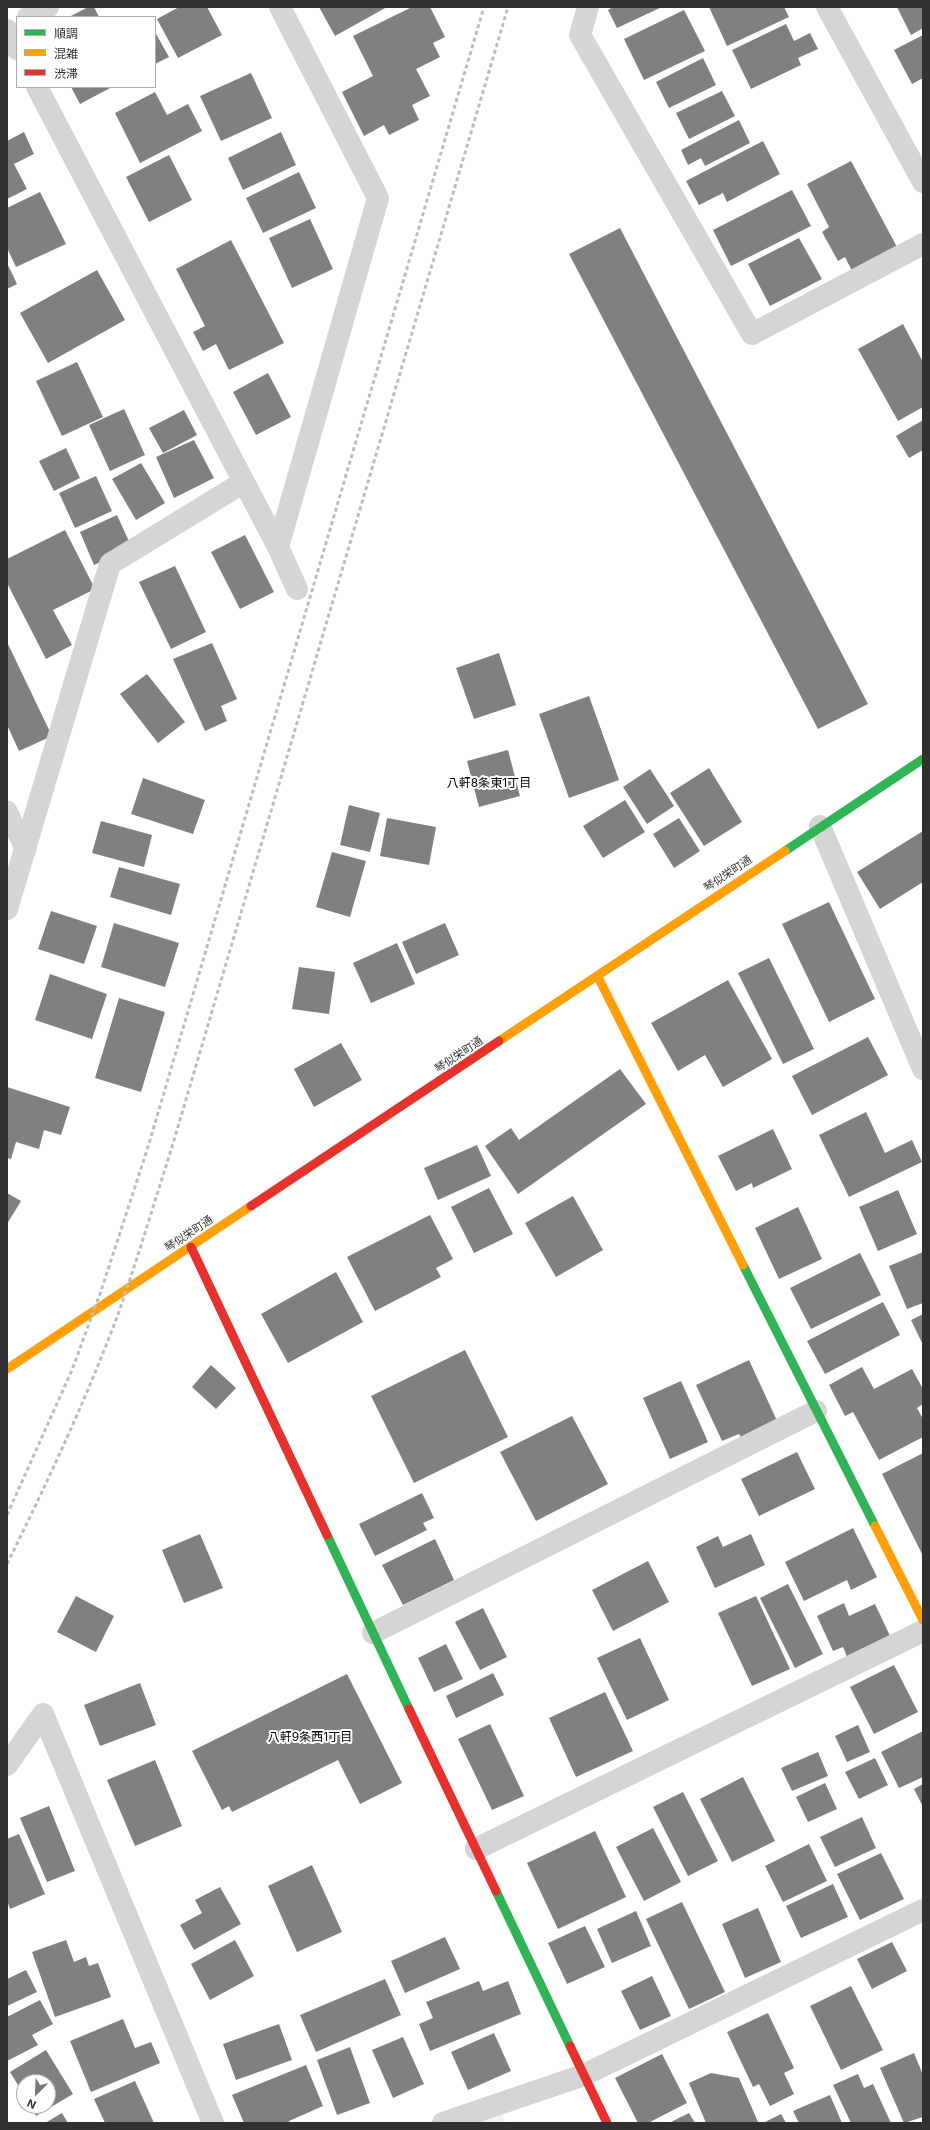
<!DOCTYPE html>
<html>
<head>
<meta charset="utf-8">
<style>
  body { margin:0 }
  #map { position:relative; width:930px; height:2130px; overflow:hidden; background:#fff; font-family:Inter,"Noto Sans JP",sans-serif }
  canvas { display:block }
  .frame { position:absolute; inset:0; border:8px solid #313131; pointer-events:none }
  .legend { position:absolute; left:16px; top:16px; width:140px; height:72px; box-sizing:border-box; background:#fff; border:1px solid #adadad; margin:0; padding:5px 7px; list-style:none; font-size:12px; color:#313131 }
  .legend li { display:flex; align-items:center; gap:8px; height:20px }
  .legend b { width:20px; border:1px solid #adadad }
  .north { position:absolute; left:16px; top:2074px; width:40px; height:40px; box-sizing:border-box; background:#fff; border:1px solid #adadad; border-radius:50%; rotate:204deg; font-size:11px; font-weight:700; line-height:16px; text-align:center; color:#313131 }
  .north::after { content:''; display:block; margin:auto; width:14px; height:18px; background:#797979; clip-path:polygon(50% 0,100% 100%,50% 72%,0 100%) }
</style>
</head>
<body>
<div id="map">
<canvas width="930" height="2130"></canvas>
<div class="frame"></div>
<ul class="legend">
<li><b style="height:5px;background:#30b455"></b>順調</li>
<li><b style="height:5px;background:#ff9f0a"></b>混雑</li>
<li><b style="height:5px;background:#e5322d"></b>渋滞</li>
</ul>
<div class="north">N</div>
</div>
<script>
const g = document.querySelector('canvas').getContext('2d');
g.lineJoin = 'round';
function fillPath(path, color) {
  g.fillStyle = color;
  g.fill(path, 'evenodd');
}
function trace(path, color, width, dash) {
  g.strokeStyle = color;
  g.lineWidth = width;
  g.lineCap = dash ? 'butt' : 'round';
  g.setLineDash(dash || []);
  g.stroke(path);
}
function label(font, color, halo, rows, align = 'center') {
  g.font = font + ' Inter,"Noto Sans JP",sans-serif';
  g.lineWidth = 4;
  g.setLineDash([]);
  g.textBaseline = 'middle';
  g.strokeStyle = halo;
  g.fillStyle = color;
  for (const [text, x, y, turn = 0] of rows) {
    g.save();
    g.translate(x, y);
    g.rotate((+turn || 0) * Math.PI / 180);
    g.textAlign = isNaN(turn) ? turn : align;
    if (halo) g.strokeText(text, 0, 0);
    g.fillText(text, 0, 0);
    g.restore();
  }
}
fillPath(new Path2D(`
  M501,2112L506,2123H470Z`), '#f1f5ee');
fillPath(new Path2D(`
  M88,7H94L99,17H69Z
  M179,7H207L222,35L178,58L157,19Z
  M319,7H387L335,36Z
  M412,7H430L445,37L433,43L440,57L416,69L430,96L412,105L419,120L389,135L384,125L364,136L342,92L373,76L353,36Z
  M613,7H662L617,28L608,10Z
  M709,7H784L789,17L727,46Z
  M897,7H923V28L911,35Z
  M684,10L705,51L644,80L624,39Z
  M786,24L794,41L810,33L818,49L798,58L801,65L751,89L732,50Z
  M155,32L169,57L155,64Z
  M923,35V78L912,84L894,50Z
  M703,58L716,85L669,108L656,82Z
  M251,73L272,118L221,141L200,96Z
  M71,87H112L80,104Z
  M722,91L735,116L689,139L676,113Z
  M155,92L167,115L188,104L202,131L140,163L115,113Z
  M739,120L750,143L705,166L701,158L688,165L681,150Z
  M24,132L34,154L14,164L27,189L7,199V141Z
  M281,132L296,165L243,190L228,158Z
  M763,141L780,174L727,202L723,193L699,205L686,181Z
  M169,155L192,200L149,222L126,177Z
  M851,161L897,247L852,271L845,257L838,261L822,232L829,227L807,184Z
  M299,172L316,208L263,233L246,198Z
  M792,190L811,226L731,266L713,230Z
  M40,192L66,244L16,267L7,248V208Z
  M310,219L333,269L292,288L269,238Z
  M620,228L868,704L818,729L569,254Z
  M799,238L822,279L770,306L748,264Z
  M231,240L284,343L229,370L216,344L203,351L193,332L205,326L176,269Z
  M7,263L17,284L7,289Z
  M97,270L125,320L48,363L20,313Z
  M903,324L923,362V407L898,421L858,349Z
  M77,362L103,417L62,436L36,381Z
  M268,373L291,417L256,435L233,392Z
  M124,409L145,455L110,471L89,425Z
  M184,410L197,435L163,453L149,428Z
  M923,420V450L909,458L896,436Z
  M194,440L214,478L174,498L156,457Z
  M66,448L80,478L54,491L39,461Z
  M141,463L165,503L136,520L112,479Z
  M96,476L112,511L75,528L59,493Z
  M117,515L132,548L94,565L80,532Z
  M65,530L95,589L53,610L72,645L46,659L7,583V559Z
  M245,535L274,592L240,609L211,552Z
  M175,566L206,632L171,649L139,582Z
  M7,642L52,736L19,751L7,725Z
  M212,643L237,699L221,706L227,721L205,731L173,659Z
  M499,653L516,705L474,719L456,668Z
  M147,674L185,722L158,743L120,694Z
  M589,696L619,780L569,798L539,714Z
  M508,750L520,796L479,807L467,761Z
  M709,768L742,822L704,846L670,793Z
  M650,769L674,806L647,824L623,787Z
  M143,778L205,800L193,834L131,814Z
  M625,800L645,832L603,858L583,826Z
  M349,805L380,813L370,852L340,845Z
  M387,818L436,827L429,865L380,856Z
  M679,818L700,851L674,868L653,834Z
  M101,821L152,835L144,867L92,853Z
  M923,831V882L880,909L857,872Z
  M332,852L366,861L350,917L316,907Z
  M119,867L180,884L171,915L110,897Z
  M829,902L875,999L829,1022L782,924Z
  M51,911L97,926L84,964L38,949Z
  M114,923L179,943L165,987L101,967Z
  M445,923L459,955L416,974L402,942Z
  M397,943L415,984L371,1003L353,963Z
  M769,958L814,1049L783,1064L738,973Z
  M299,967L335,972L329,1014L292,1009Z
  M50,974L107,994L92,1039L35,1020Z
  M728,980L772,1059L723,1087L705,1055L678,1071L651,1023Z
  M119,998L165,1012L141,1092L95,1078Z
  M868,1037L888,1075L812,1115L792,1076Z
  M341,1043L362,1080L314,1107L294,1069Z
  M620,1069L646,1104L518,1194L485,1146L511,1128L519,1140Z
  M7,1087L70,1107L61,1135L44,1130L39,1149L16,1142L11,1159L7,1158Z
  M866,1112L885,1153L912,1140L922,1162L849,1197L819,1135Z
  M773,1129L792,1169L753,1188L752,1183L736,1191L718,1156Z
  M477,1145L491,1176L438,1200L424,1168Z
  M489,1188L513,1234L474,1253L451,1207Z
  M898,1190L917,1234L878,1251L859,1207Z
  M7,1193L21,1201L7,1224Z
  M573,1196L603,1250L556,1277L525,1223Z
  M798,1207L822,1259L779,1279L755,1228Z
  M430,1215L453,1259L436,1268L441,1277L375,1311L347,1257Z
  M923,1252V1303L907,1309L889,1266Z
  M860,1253L881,1295L811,1329L790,1288Z
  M336,1272L363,1322L288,1363L261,1314Z
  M883,1302L900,1335L825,1374L807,1341Z
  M923,1314V1345L911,1320Z
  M465,1350L508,1437L414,1483L371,1396Z
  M749,1360L778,1423L742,1439L739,1434L722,1441L696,1385Z
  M211,1365L236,1388L216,1409L192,1387Z
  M862,1367L874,1389L912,1369L923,1389V1404L917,1408L923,1419V1437L879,1460L853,1412L845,1416L829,1385Z
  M681,1381L708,1442L670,1459L643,1398Z
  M572,1416L608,1484L536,1521L500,1452Z
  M797,1452L815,1489L759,1516L741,1479Z
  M923,1453V1556L882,1474Z
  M422,1493L434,1518L423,1523L427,1530L375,1556L359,1524Z
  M853,1528L877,1577L851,1590L847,1580L804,1601L785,1562Z
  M200,1534L223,1588L184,1603L162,1550Z
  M751,1534L765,1565L715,1588L696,1547L718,1536L723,1547Z
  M435,1539L454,1580L403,1605L382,1565Z
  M648,1561L669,1602L613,1631L592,1590Z
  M788,1584L823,1654L795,1668L760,1598Z
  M76,1596L114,1616L96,1652L57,1632Z
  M756,1596L790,1669L752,1686L718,1613Z
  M844,1603L849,1616L875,1604L891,1638L848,1659L843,1647L833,1651L817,1616Z
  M483,1608L507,1657L480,1670L455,1622Z
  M640,1638L669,1700L627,1720L597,1658Z
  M446,1644L463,1679L434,1692L418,1658Z
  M894,1665L918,1712L874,1734L850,1687Z
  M493,1673L504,1695L456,1718L446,1696Z
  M347,1674L402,1783L360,1804L338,1760L232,1812L229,1806L222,1810L192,1751Z
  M140,1683L156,1725L100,1746L84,1705Z
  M605,1692L633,1751L576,1777L549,1718Z
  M490,1724L524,1796L492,1810L458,1739Z
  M858,1725L870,1752L847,1762L835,1736Z
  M923,1731V1777L899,1788L881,1752Z
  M818,1752L828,1776L792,1791L781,1768Z
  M875,1758L888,1785L859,1799L845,1772Z
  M155,1760L182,1826L135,1846L107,1780Z
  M743,1777L775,1841L732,1862L700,1799Z
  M825,1783L837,1809L808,1822L796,1797Z
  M923,1784V1807L914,1789Z
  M683,1792L718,1861L688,1876L653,1807Z
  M49,1806L75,1871L47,1882L20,1818Z
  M862,1817L876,1848L835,1867L820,1837Z
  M653,1828L681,1882L644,1901L616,1847Z
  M595,1831L626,1897L558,1929L527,1863Z
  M19,1834L45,1894L10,1909L7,1901V1839Z
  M809,1844L827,1881L783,1902L765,1866Z
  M881,1853L904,1899L860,1920L837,1874Z
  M312,1865L342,1932L297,1952L268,1886Z
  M833,1884L848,1917L801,1938L786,1906Z
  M220,1887L241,1924L194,1950L180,1925L202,1913L195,1900Z
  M682,1902L725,1992L689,2009L646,1919Z
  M758,1908L781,1962L745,1978L722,1924Z
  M636,1911L651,1946L612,1963L597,1929Z
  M585,1926L605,1967L567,1984L548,1943Z
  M445,1937L460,1969L405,1993L391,1961Z
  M66,1940L74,1962L86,1957L89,1966L98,1963L111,1997L55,2017L32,1952Z
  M235,1940L254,1976L210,2000L191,1964Z
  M892,1942L907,1971L872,1989L857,1959Z
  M26,1970L37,1992L7,2006V1979Z
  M652,1976L671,2016L640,2030L621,1991Z
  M385,1979L401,2015L316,2052L300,2015Z
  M479,1981L483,1991L508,1981L521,2014L430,2051L419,2024L433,2018L426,2002Z
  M851,1986L883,2050L841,2070L810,2006Z
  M40,2000L53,2024L32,2035L38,2045L7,2061V2017Z
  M768,2013L794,2068L784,2073L794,2094L770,2106L759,2084L753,2087L727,2032Z
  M123,2019L135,2048L151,2042L160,2063L91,2092L70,2041Z
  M279,2024L292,2060L236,2080L223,2044Z
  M494,2033L511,2071L468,2090L451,2052Z
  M403,2037L424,2084L393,2098L372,2050Z
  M350,2047L370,2103L337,2115L317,2060Z
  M46,2050L73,2094L36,2116L31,2106H48V2082H24V2095L10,2072Z
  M914,2053L923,2075V2117L904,2123L880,2068Z
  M662,2054L687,2103L648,2123H638L615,2078Z
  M306,2065L323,2106L289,2121L290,2123H244L232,2095Z
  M711,2073L739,2078L758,2122L706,2123L689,2083Z
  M858,2074L864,2088L873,2084L891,2123H851L833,2085Z
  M135,2081L154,2123H105L94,2099Z
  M830,2095L842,2123H799L793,2111Z
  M62,2113L68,2123H45Z
  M689,2113L695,2123H669Z
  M781,2114L786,2123H763Z`), '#808080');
trace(new Path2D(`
  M7,811L26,850`), '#d5d5d5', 21);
trace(new Path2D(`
  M588,7L580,35L752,334L923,244
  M827,7L923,182
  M28,17L48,7
  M7,30L17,49
  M37,87L278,547L297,589
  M278,547L378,198L280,7
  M820,826L923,1069
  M7,909L110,564L244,482
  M373,1633L816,1411
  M7,1765L43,1714L213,2123
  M476,1849L923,1631
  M443,2123L584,2075L923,1910`), '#d5d5d5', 22);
trace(new Path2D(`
  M785,851L923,759
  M743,1265L875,1526
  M327,1535L409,1709
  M496,1891L570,2046`), '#30b455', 9);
trace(new Path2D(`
  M598,977L743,1265
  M499,1041L785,851
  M7,1369L251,1206
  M875,1526L923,1620`), '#ff9f0a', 9);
trace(new Path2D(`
  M251,1206L499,1041
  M191,1247L327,1535
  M409,1709L496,1891
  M570,2046L607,2123`), '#e5322d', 9);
trace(new Path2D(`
  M7,1515L72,1370L101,1291L148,1147L484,7
  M7,1564C47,1483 85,1402 117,1317C137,1261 154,1203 172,1147L508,7`), '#bdbdbd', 3, [4, 3]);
label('11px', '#313131', '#fff', [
  ["琴似栄町通",728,874,-34],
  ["琴似栄町通",459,1055,-34],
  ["琴似栄町通",189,1234,-34]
]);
label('12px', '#000', '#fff', [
  ["八軒8条東1丁目",489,783],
  ["八軒9条西1丁目",310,1737]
]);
</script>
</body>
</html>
